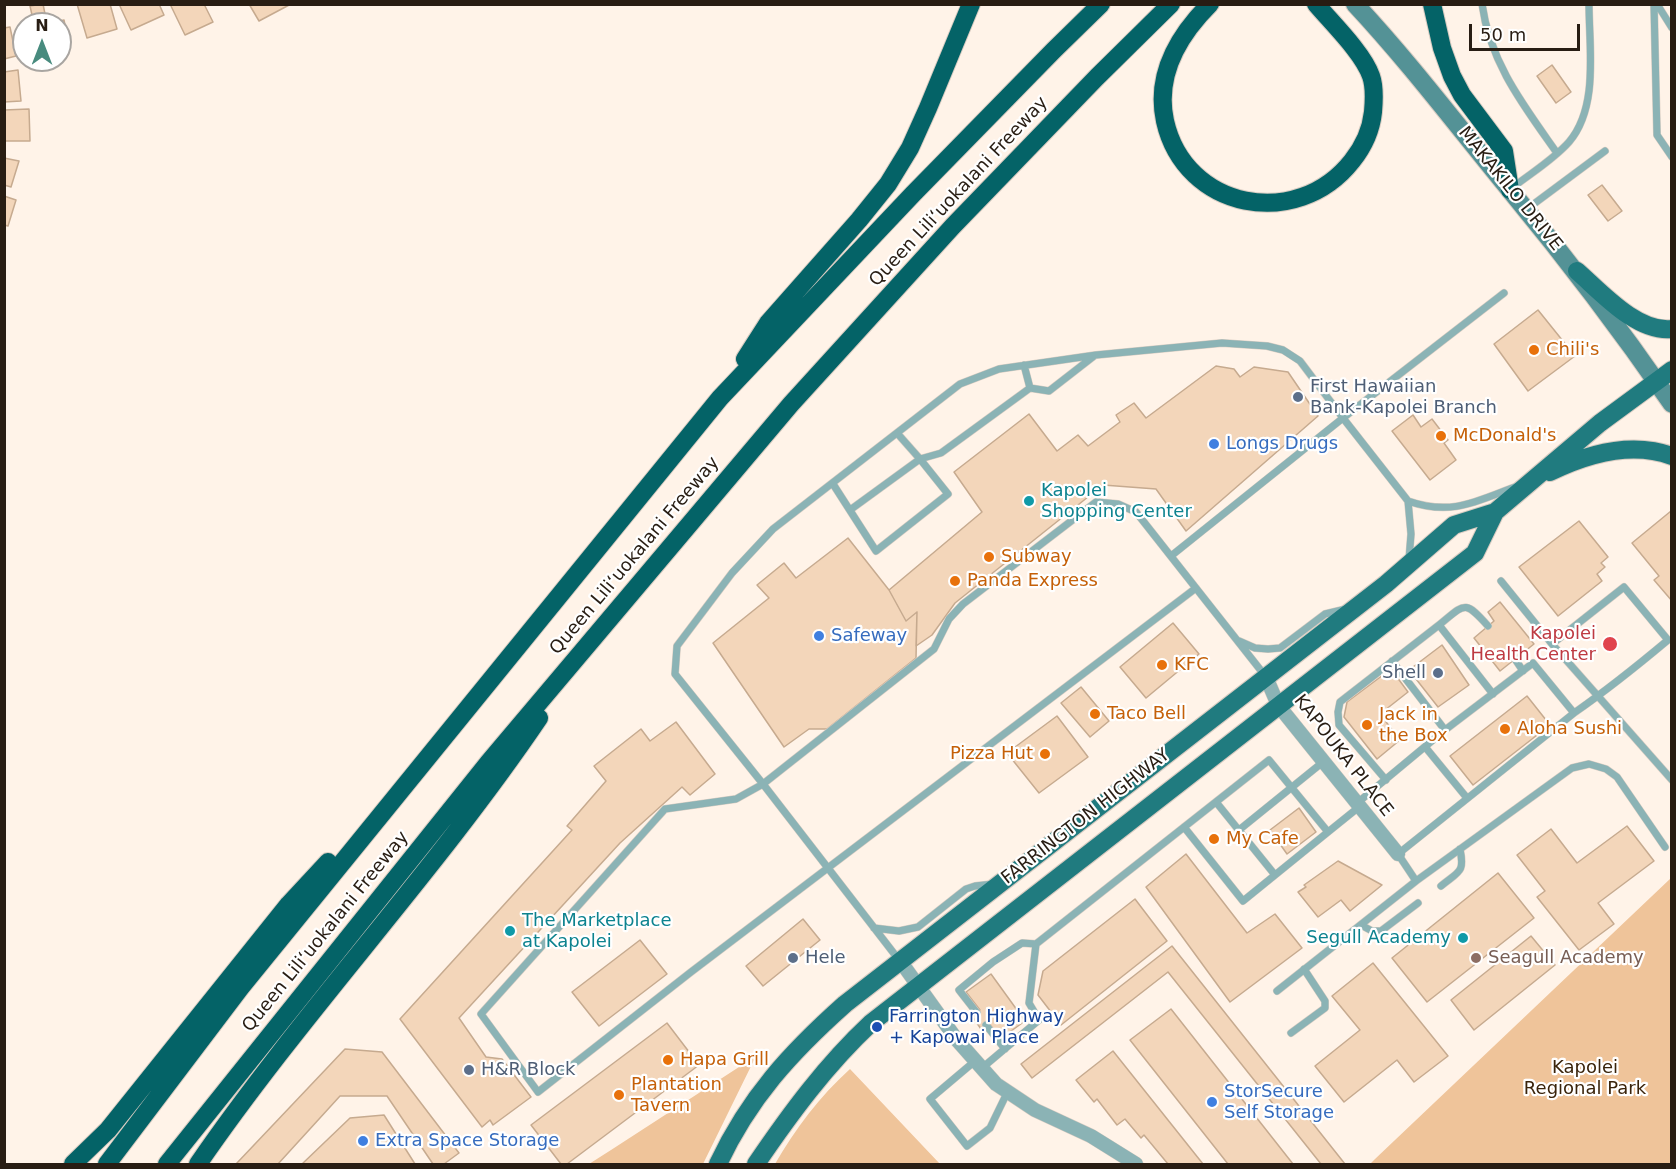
<!DOCTYPE html>
<html>
<head>
<meta charset="utf-8">
<style>
  body { margin:0 }
  #map { position:relative; width:1676px; height:1169px; overflow:hidden; background:#fff3e8; font-family:"DejaVu Sans",sans-serif }
  canvas { display:block }
  .frame { position:absolute; inset:0; border:6px solid #281d13; pointer-events:none }
  .north { position:absolute; left:12px; top:12px; width:60px; height:60px; box-sizing:border-box; background:#fff; border:2px solid #a9a5a1; border-radius:50%; rotate:0deg; font-size:16px; font-weight:700; line-height:24px; text-align:center; color:#281d13 }
  .north::after { content:''; display:block; margin:auto; width:21px; height:27px; background:#488b7e; clip-path:polygon(50% 0,100% 100%,50% 72%,0 100%) }
  .scale { position:absolute; left:1469px; top:24px; width:111px; height:27px; box-sizing:border-box; border:3px solid #281d13; border-top:0; padding-left:8px; font-size:18px; line-height:21px; white-space:nowrap; color:#281d13; -webkit-text-stroke:4px #fff; paint-order:stroke }
</style>
</head>
<body>
<div id="map">
<canvas width="1676" height="1169"></canvas>
<div class="frame"></div>
<div class="north">N</div>
<div class="scale">50 m</div>
</div>
<script>
const g = document.querySelector('canvas').getContext('2d');
g.lineJoin = 'round';
function fillPath(path, color) {
  g.fillStyle = color;
  g.fill(path, 'evenodd');
}
function trace(path, color, width, dash) {
  g.strokeStyle = color;
  g.lineWidth = width;
  g.lineCap = dash ? 'butt' : 'round';
  g.setLineDash(dash || []);
  g.stroke(path);
}
function label(font, color, halo, rows, align = 'center') {
  g.font = font + ' "DejaVu Sans",sans-serif';
  g.lineWidth = 4.5;
  g.setLineDash([]);
  g.textBaseline = 'middle';
  g.strokeStyle = halo;
  g.fillStyle = color;
  for (const [text, x, y, turn = 0] of rows) {
    g.save();
    g.translate(x, y);
    g.rotate((+turn || 0) * Math.PI / 180);
    g.textAlign = isNaN(turn) ? turn : align;
    if (halo) g.strokeText(text, 0, 0);
    g.fillText(text, 0, 0);
    g.restore();
  }
}
fillPath(new Path2D(`
  M1671,878V1164H1370L1375,1159Z
  M756,1056L703,1164H589L611,1150Z
  M850,1069L940,1164H775C795,1129 820,1096 850,1069Z`), '#efc49a');
const building = new Path2D(`
  M43,4L47,24L64,20L69,44L60,46V24H34L30,6Z
  M77,4H110L117,29L87,38Z
  M119,4H159L164,15L131,30Z
  M170,4H204L213,22L185,35Z
  M249,4H291L259,21Z
  M10,27L16,56L4,59V28Z
  M1552,65L1571,92L1556,103L1537,76Z
  M18,70L21,101L4,102V72Z
  M29,109L30,141H4V110Z
  M4,158L19,161L11,187L4,185Z
  M1602,185L1622,211L1608,221L1588,195Z
  M4,196L16,200L8,226L4,225Z
  M1538,310L1575,356L1528,391L1494,344Z
  M1216,366L1234,369L1240,377L1254,367L1288,372L1318,416L1186,531L1156,489L1103,485L955,603L932,635L916,646L917,612L906,621L889,590L982,512L954,472L1029,414L1057,451L1078,435L1088,446L1120,422L1116,415L1134,403L1146,418Z
  M1413,415L1421,427L1432,419L1448,440L1444,443L1456,460L1430,480L1392,431Z
  M1671,511L1672,512V601L1654,580L1659,576L1632,543Z
  M1579,521L1608,557L1601,563L1605,567L1597,574L1602,581L1558,616L1519,567Z
  M848,538L889,590L906,621L917,612L916,658L827,729H809L784,747L713,643L769,598L757,585L784,563L796,578Z
  M1500,602L1534,644L1500,671L1474,638L1494,621L1488,612Z
  M1173,623L1199,654L1146,698L1120,667Z
  M1442,645L1469,685L1438,707L1409,670Z
  M1391,669L1408,692L1380,714L1400,740L1377,759L1344,717L1347,702Z
  M1081,687L1109,721L1090,737L1061,703Z
  M1527,696L1550,725L1473,785L1450,756Z
  M1057,716L1088,757L1039,793L1007,753Z
  M676,722L715,774L690,795L682,787L620,843L459,1018L486,1057L502,1059L531,1097L493,1125L490,1120L482,1127L400,1019L572,830L567,826L606,781L594,766L641,729L650,741Z
  M1299,808L1316,832L1287,854L1270,830Z
  M1627,826L1654,861L1598,903L1614,924L1579,950L1537,897L1545,891L1517,855L1551,829L1577,863Z
  M1186,854L1247,933L1275,914L1302,948L1230,1002L1146,887Z
  M1338,861L1382,885L1350,911L1341,900L1318,917L1298,892L1306,887L1304,885Z
  M1498,873L1534,918L1427,1002L1392,958Z
  M1135,899L1167,941L1061,1025L1038,995L1043,971Z
  M803,919L820,940L763,986L746,966Z
  M1531,936L1555,965L1474,1030L1451,1000Z
  M640,940L667,974L599,1026L572,992Z
  M1172,946L1345,1164H1321L1168,972L1032,1078L1021,1064Z
  M1373,963L1448,1056L1414,1082L1397,1060L1344,1102L1315,1066L1360,1030L1332,996Z
  M991,974L1025,1021L1000,1039L989,1023L981,1029L972,1016L980,1010L966,992Z
  M1171,1009L1293,1164H1228L1130,1040Z
  M667,1023L699,1065L567,1164H561L531,1125Z
  M345,1049L382,1052L459,1153L444,1164H433L387,1096H340L278,1164H236Z
  M1113,1051L1203,1164H1168L1144,1135L1141,1138L1125,1119L1117,1125L1097,1099L1094,1102L1076,1080Z
  M384,1115L415,1164H302L350,1118Z`);
fillPath(building, '#f3d6ba');
trace(building, '#c6aa8f', 1.5);
const lane = new Path2D(`
  M1482,4C1490,63 1524,106 1557,153
  M1654,4L1657,135L1672,157
  M1657,4L1672,28
  M1512,188C1531,173 1553,160 1569,142C1599,107 1589,48 1589,4
  M1527,209L1605,151
  M1024,365L1030,388L1049,391L1094,356
  M833,484L876,551L948,494L920,459L941,453L1030,388
  M1408,501C1451,516 1475,502 1515,487
  M850,510L920,459L897,433
  M1409,559L1411,534L1408,501L1343,418L1504,293
  M1501,581L1552,644
  M1196,588L691,972L538,1092L481,1014L665,809L736,799L763,784L934,649L949,619L963,604L1096,502L1118,504L1136,512L1266,677
  M1439,625C1465,604 1464,599 1488,626
  M1239,641L1255,648L1268,649L1280,648L1325,614L1346,609
  M1515,659L1523,671
  M1392,661L1445,730
  M1426,748L1467,798
  M1386,780L1339,725L1338,712L1340,702L1439,625L1493,694
  M1216,802L1275,875
  M1356,804L1445,730L1533,663L1574,713
  M1239,830L1323,762
  M1328,832L1359,807
  M1416,881L1572,768L1589,764L1606,769L1617,777L1665,847
  M1441,886C1459,871 1465,873 1460,849
  M1361,925L1372,931H1381L1418,903
  M874,928L899,931L918,927L966,889L975,886L993,884
  M899,960L763,784L675,674L677,646L732,573L773,529L960,384L999,369L1096,355L1222,343L1267,346L1283,350L1300,361L1343,418L1171,556
  M1277,991L1416,881L1398,854L1574,713C1607,690 1637,666 1668,640L1624,587L1552,644L1672,780
  M977,1013L959,990L993,962L1022,943L1036,944
  M986,1025L1005,1049
  M1291,1033L1325,1008V1001L1304,969
  M975,1061L930,1099L967,1146L990,1128L1007,1093
  M982,1068L1039,1020L1029,1003L1036,944L1269,760L1328,832L1243,901L1184,827`);
const street = new Path2D(`
  M1266,677L1278,705L1398,854
  M901,962L957,1040L996,1084L1035,1110L1091,1136L1136,1164`);
const secondary = new Path2D(`
  M1355,4C1410,63 1459,128 1510,190C1567,259 1621,330 1672,404`);
const primary = new Path2D(`
  M1577,271C1601,292 1637,333 1672,329
  M1550,472C1587,454 1631,441 1672,456
  M718,1164C749,1098 790,1053 845,1004L1386,584L1454,525L1495,512L1600,423L1672,370
  M756,1164C790,1114 826,1065 871,1023L1475,553L1495,512`);
const highway = new Path2D(`
  M1210,4C1178,36 1155,75 1165,121C1185,210 1297,231 1352,161C1364,146 1371,131 1373,112C1374,101 1375,87 1371,76C1363,53 1332,23 1316,4
  M1432,4L1442,48L1452,76L1462,95L1504,151L1510,190
  M745,359L768,323L859,220L888,184L910,148L928,108L971,4
  M73,1164L108,1130L289,904L328,862
  M107,1164L241,987L720,398L913,194L1054,50L1101,4
  M167,1164L488,763L791,404L953,226L1097,77L1171,4
  M198,1164C304,1010 434,873 539,718`);
trace(lane, '#d8ccc2', 8);
trace(street, '#d8ccc2', 15);
trace(secondary, '#d8ccc2', 20);
trace(primary, '#d8ccc2', 20);
trace(highway, '#d8ccc2', 20);
trace(lane, '#8bb3b5', 7);
trace(street, '#8bb3b5', 14);
trace(secondary, '#549296', 18);
trace(primary, '#207b7f', 18);
trace(highway, '#046367', 18);
for (const [x, y, r, color] of [
  [1534,350,6,"#e8710a"],
  [1298,397,6,"#5c6f8a"],
  [1441,436,6,"#e8710a"],
  [1214,444,6,"#3f7fe0"],
  [1029,501,6,"#0f9aa8"],
  [989,557,6,"#e8710a"],
  [955,581,6,"#e8710a"],
  [819,636,6,"#3f7fe0"],
  [1610,644,8,"#e0444e"],
  [1162,665,6,"#e8710a"],
  [1438,673,6,"#5c6f8a"],
  [1095,714,6,"#e8710a"],
  [1367,725,6,"#e8710a"],
  [1505,729,6,"#e8710a"],
  [1045,754,6,"#e8710a"],
  [1214,839,6,"#e8710a"],
  [510,931,6,"#0f9aa8"],
  [1463,938,6,"#0f9aa8"],
  [793,958,6,"#5c6f8a"],
  [1476,958,6,"#8d6e63"],
  [877,1027,6,"#1a4fb4"],
  [668,1060,6,"#e8710a"],
  [469,1070,6,"#5c6f8a"],
  [619,1095,6,"#e8710a"],
  [1212,1102,6,"#3f7fe0"],
  [363,1141,6,"#3f7fe0"]
]) {
  const dot = new Path2D();
  dot.arc(x, y, r, 0, 2 * Math.PI);
  g.fillStyle = color;
  g.fill(dot);
  trace(dot, '#fff', 2);
}
label('18px', '#281d13', '#fff', [
  ["MAKAKILO DRIVE",1510,189,51],
  ["Queen Liliʻuokalani Freeway",959,192,-47],
  ["Queen Liliʻuokalani Freeway",635,556,-50],
  ["KAPOUKA PLACE",1343,756,52],
  ["FARRINGTON HIGHWAY",1086,817,-38],
  ["Queen Liliʻuokalani Freeway",326,932,-51]
]);
label('18px', '#c56008', '#fff', [
  ["Chili's",1546,350],
  ["McDonald's",1453,436],
  ["Subway",1001,557],
  ["Panda Express",967,581],
  ["KFC",1174,665],
  ["Taco Bell",1107,714],
  ["Jack in",1379,715],
  ["the Box",1379,736],
  ["Aloha Sushi",1517,729],
  ["Pizza Hut",1033,754,"right"],
  ["My Cafe",1226,839],
  ["Hapa Grill",680,1060],
  ["Plantation",631,1085],
  ["Tavern",631,1106]
], 'left');
label('18px', '#4e5e75', '#fff', [
  ["First Hawaiian",1310,387],
  ["Bank-Kapolei Branch",1310,408],
  ["Shell",1426,673,"right"],
  ["Hele",805,958],
  ["H&R Block",481,1070]
], 'left');
label('18px', '#366cbe', '#fff', [
  ["Longs Drugs",1226,444],
  ["Safeway",831,636],
  ["StorSecure",1224,1092],
  ["Self Storage",1224,1113],
  ["Extra Space Storage",375,1141]
], 'left');
label('18px', '#0d838f', '#fff', [
  ["Kapolei",1041,491],
  ["Shopping Center",1041,512],
  ["The Marketplace",522,921],
  ["at Kapolei",522,942],
  ["Segull Academy",1451,938,"right"]
], 'left');
label('18px', '#be3a42', '#fff', [
  ["Kapolei",1596,634],
  ["Health Center",1596,655]
], 'right');
label('18px', '#785e54', '#fff', [
  ["Seagull Academy",1488,958]
], 'left');
label('18px', '#164399', '#fff', [
  ["Farrington Highway",889,1017],
  ["+ Kapowai Place",889,1038]
], 'left');
label('18px', '#3a240b', '#fff', [
  ["Kapolei",1585,1068],
  ["Regional Park",1585,1089]
]);
</script>
</body>
</html>
